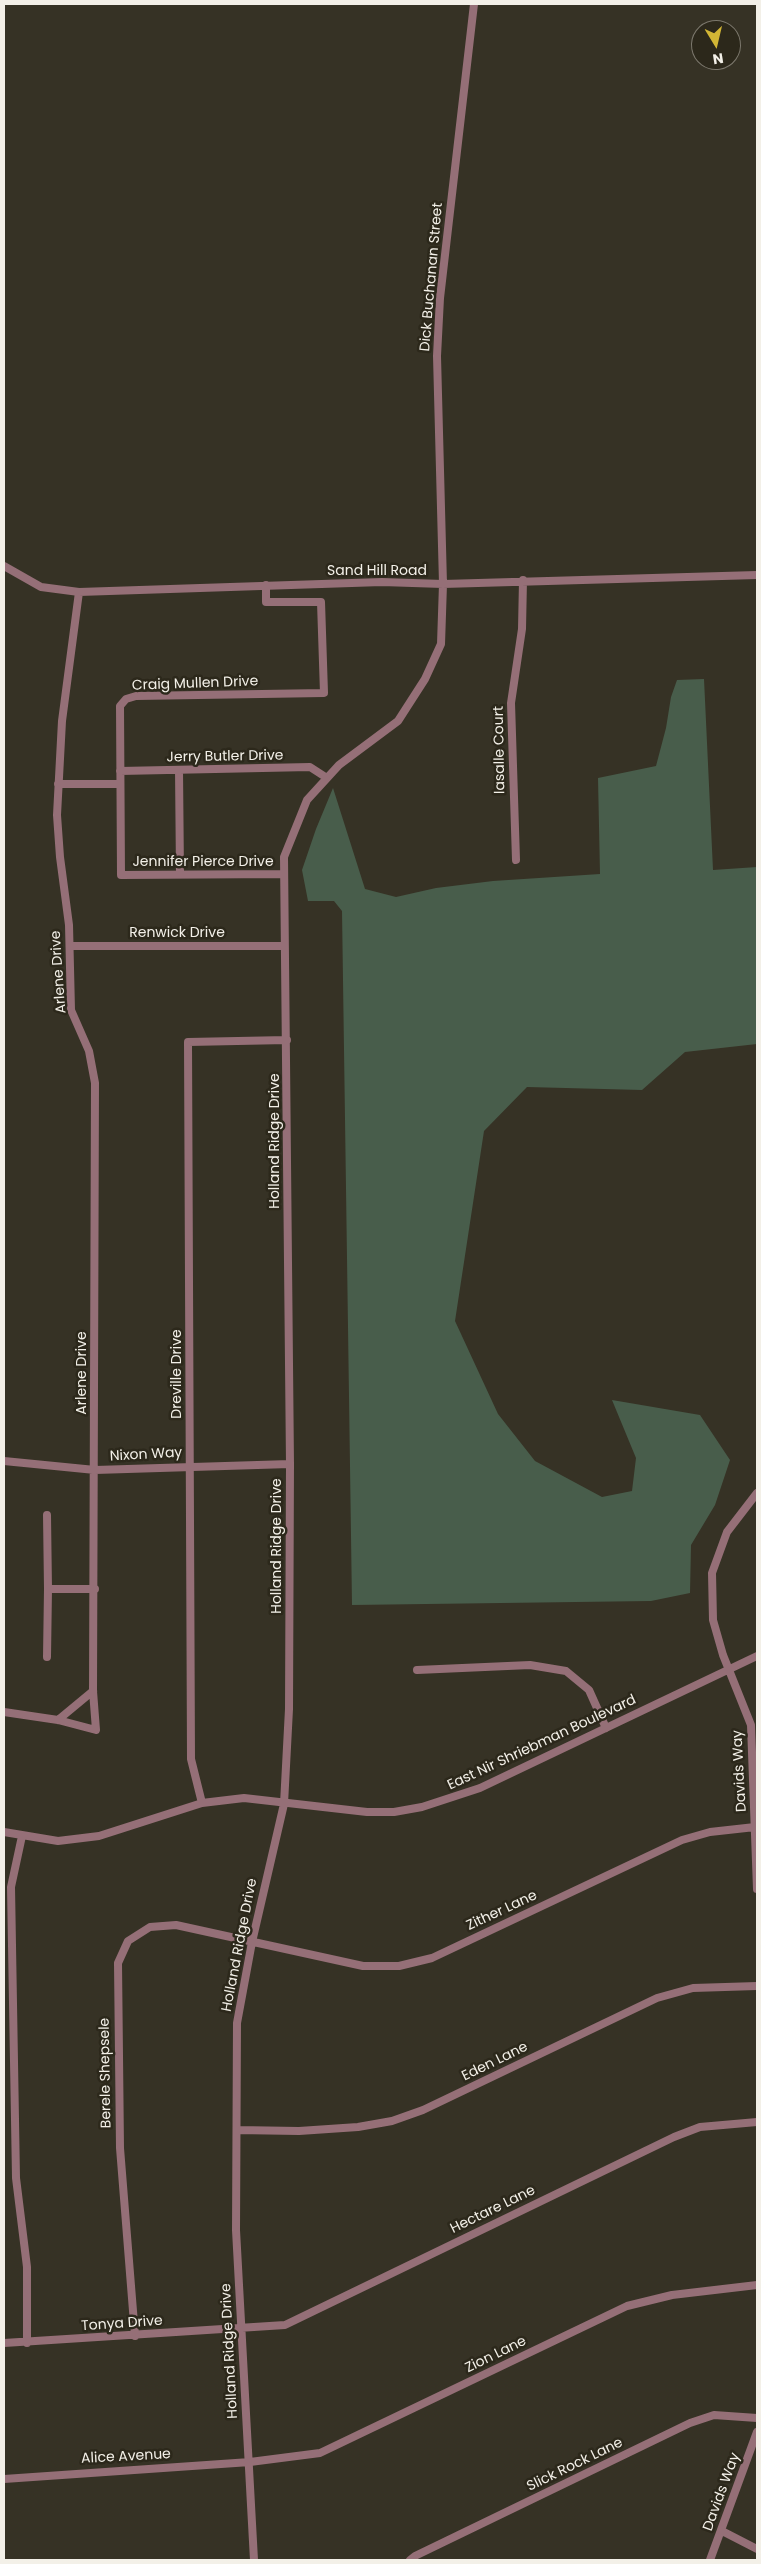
<!DOCTYPE html>
<style>
body{margin:0}
#map{position:relative;width:761px;height:2564px;overflow:hidden;background:#363225;font-family:Poppins,sans-serif}
canvas{display:block}
.frame{position:absolute;inset:0;border:5px solid #f3f0e8;pointer-events:none}
.north{position:absolute;left:691px;top:20px;width:50px;height:50px;box-sizing:border-box;background:#2c281b;border:1px solid #7c786d;border-radius:50%;rotate:171deg;font-size:14px;font-weight:700;line-height:20px;text-align:center;color:#f3f0e8}
.north::after{content:'';display:block;margin:auto;width:18px;height:22px;background:#d2b635;clip-path:polygon(50% 0,100% 100%,50% 72%,0 100%)}
</style>
<div id="map">
<canvas width="761" height="2564"></canvas>
<div class="frame"></div>
<div class="north">N</div>
</div>
<script>
const context = document.querySelector('canvas').getContext('2d');
context.lineJoin = 'round';
function fillPath(path, color) {
  context.fillStyle = color;
  context.fill(path, 'evenodd');
}
function poly(rows) {
  const path = new Path2D();
  for (const r of rows) {
    path.moveTo(r[0], r[1]);
    for (let i = 2; i < r.length; i += 2) path.lineTo(r[i], r[i + 1]);
  }
  return path;
}
function stroke(path, color, width, dash) {
  context.strokeStyle = color;
  context.lineWidth = width;
  context.lineCap = dash ? 'butt' : 'round';
  context.setLineDash(dash || []);
  context.stroke(path);
}
function label(font, color, halo, rows, align = 'center') {
  context.font = font + ' Poppins,sans-serif';
  context.lineWidth = 5;
  context.setLineDash([]);
  context.textBaseline = 'middle';
  context.strokeStyle = halo;
  context.fillStyle = color;
  for (const [text, x, y, turn = 0] of rows) {
    context.save();
    context.translate(x, y);
    context.rotate((+turn || 0) * Math.PI / 180);
    context.textAlign = isNaN(turn) ? turn : align;
    if (halo) context.strokeText(text, 0, 0);
    context.fillText(text, 0, 0);
    context.restore();
  }
}
fillPath(poly([
 [704,679,713,870,757,867,757,1044,685,1052,642,1090,527,1087,484,1131,455,1321,498,1414,535,1461,602,1497,632,1491,636,1458,612,1400,700,1415,730,1460,715,1505,691,1545,690,1593,651,1601,352,1605,342,911,334,901,308,901,302,870,316,829,333,788,365,889,396,897,436,888,493,881,600,874,598,778,656,766,666,728,671,697,677,680]
]), '#485d4b');
stroke(poly([
 [4,566,41,587,79,592,382,582,443,584,757,575],
 [266,585,266,602,321,602,324,693,136,696,126,699,120,706,121,875,284,874],
 [179,770,180,874],
 [120,771,310,767,327,778],
 [58,784,120,784],
 [516,860,511,703,522,629,523,580],
 [70,946,284,946],
 [4,1461,95,1470,290,1464],
 [757,1493,727,1532,712,1573,713,1620,723,1655,751,1725,757,1889],
 [47,1515,48,1589],
 [47,1657,48,1589,95,1589],
 [417,1670,530,1665,566,1671,589,1690,606,1728],
 [4,1712,58,1720,96,1730,93,1691,95,1083,89,1051,71,1010,69,925,60,857,57,815,62,721,79,592],
 [58,1720,93,1691],
 [202,1803,191,1759,188,1042,287,1040],
 [4,1832,58,1841,99,1836,202,1803,244,1798,367,1812,394,1812,422,1807,480,1788,757,1656],
 [22,1836,11,1887,16,2178,27,2267,27,2343],
 [237,2130,299,2131,358,2127,392,2121,423,2110,657,1998,693,1988,757,1986],
 [135,2336,120,2148,118,1963,128,1941,150,1927,176,1925,363,1966,399,1966,432,1958,682,1840,710,1832,755,1827],
 [4,2343,285,2325,674,2137,700,2127,757,2122],
 [4,2479,250,2462,320,2453,627,2306,672,2295,757,2285],
 [722,2531,757,2549],
 [254,2560,236,2230,237,2023,252,1942,284,1804,289,1709,290,1464,284,857,307,800,339,765,398,721,425,679,441,644,443,584,437,356,440,298,474,4],
 [410,2560,415,2556,690,2423,714,2415,757,2418],
 [710,2560,757,2432]
]), '#956f77', 8);
label('14px', '#f3f0e8', '#2c281b', [
 ["Dick Buchanan Street",432,277,-85],
 ["Sand Hill Road",377,571],
 ["Craig Mullen Drive",195,684,-2],
 ["lasalle Court",500,750,-91],
 ["Jerry Butler Drive",225,757,-1],
 ["Jennifer Pierce Drive",203,862],
 ["Renwick Drive",177,933],
 ["Arlene Drive",59,972,-94],
 ["Holland Ridge Drive",275,1141,-90],
 ["Arlene Drive",82,1373,-90],
 ["Dreville Drive",177,1374,-90],
 ["Nixon Way",146,1455,-3],
 ["Holland Ridge Drive",277,1546,-90],
 ["East Nir Shriebman Boulevard",542,1743,-25],
 ["Davids Way",740,1771,-93],
 ["Zither Lane",502,1911,-25],
 ["Holland Ridge Drive",240,1945,-79],
 ["Eden Lane",495,2062,-26],
 ["Berele Shepsele",106,2073,-91],
 ["Hectare Lane",493,2210,-26],
 ["Tonya Drive",122,2324,-4],
 ["Holland Ridge Drive",230,2351,-93],
 ["Zion Lane",496,2355,-26],
 ["Alice Avenue",126,2457,-3],
 ["Slick Rock Lane",575,2465,-26],
 ["Davids Way",722,2492,-70]
]);
</script>
